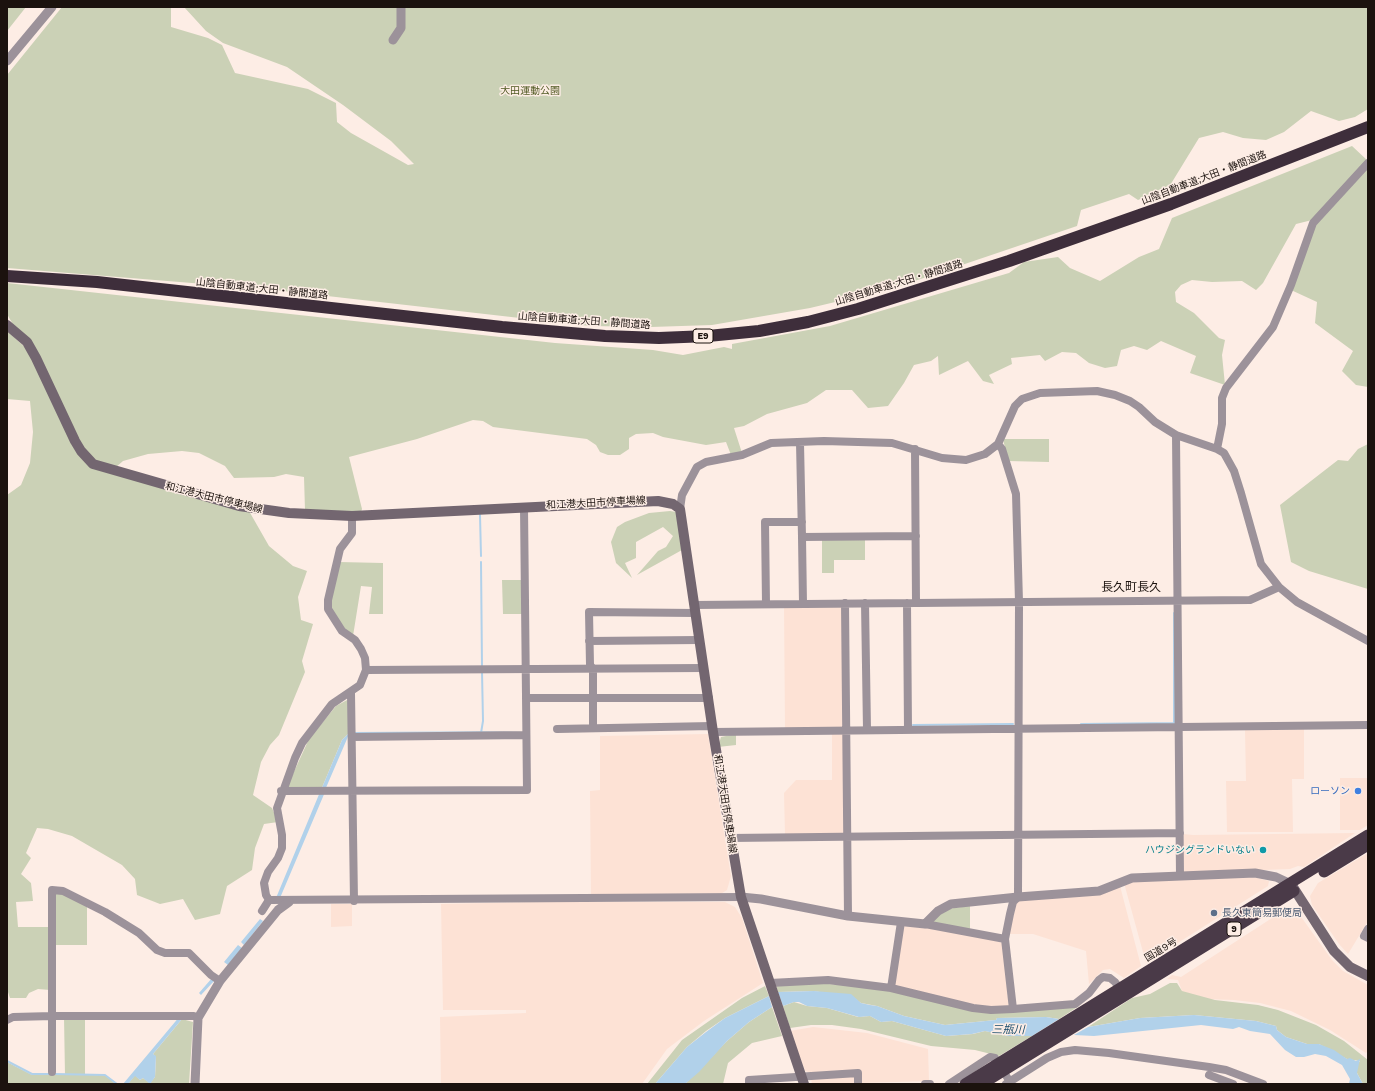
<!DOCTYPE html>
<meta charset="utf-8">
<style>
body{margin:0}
#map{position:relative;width:1375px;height:1091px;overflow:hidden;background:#fdede5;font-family:"Work Sans",sans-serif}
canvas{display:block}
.frame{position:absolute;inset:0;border:8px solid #1b120e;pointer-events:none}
</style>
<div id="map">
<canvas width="1375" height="1091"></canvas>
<div class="frame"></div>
</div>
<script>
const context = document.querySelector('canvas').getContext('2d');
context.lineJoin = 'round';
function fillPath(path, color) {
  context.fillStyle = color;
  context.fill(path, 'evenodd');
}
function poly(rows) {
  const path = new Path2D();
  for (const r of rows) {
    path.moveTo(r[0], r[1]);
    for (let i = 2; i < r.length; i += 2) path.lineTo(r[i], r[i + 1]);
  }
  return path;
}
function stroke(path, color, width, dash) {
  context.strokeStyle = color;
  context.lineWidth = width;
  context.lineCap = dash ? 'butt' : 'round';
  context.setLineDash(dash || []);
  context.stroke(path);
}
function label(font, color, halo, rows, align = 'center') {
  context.font = font + ' "Work Sans","Noto Sans JP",sans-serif';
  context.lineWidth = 3;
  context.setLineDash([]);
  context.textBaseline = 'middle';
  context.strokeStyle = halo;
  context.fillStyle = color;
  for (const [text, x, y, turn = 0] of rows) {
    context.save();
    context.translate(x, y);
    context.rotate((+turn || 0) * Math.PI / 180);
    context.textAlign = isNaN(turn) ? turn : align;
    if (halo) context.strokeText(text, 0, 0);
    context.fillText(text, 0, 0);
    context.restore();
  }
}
fillPath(poly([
 [784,605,843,605,844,728,785,728],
 [1304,729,1304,779,1292,779,1293,832,1227,832,1226,781,1246,781,1245,730],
 [832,733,845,733,845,833,785,835,784,793,796,780,832,780],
 [708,734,731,876,727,890,719,895,591,895,590,791,600,790,600,736],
 [1340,778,1368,778,1368,825,1360,830,1340,830],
 [1355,833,1304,867,1298,866,1290,869,1181,873,1183,834,1193,835],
 [1368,853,1368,921,1348,954,1339,944,1312,905,1310,896,1318,883],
 [1249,876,1269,881,1268,886,1146,963,1124,883,1135,881],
 [1120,886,1141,966,1124,978,1110,969,1103,970,1089,984,1086,951,1033,934,1008,934,1016,903,1019,899],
 [531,902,725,902,735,907,742,918,763,983,704,1021,667,1049,642,1084,441,1084,440,1017,526,1013,526,1010,443,1010,441,904],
 [331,904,352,904,352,926,331,927],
 [1289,907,1294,907,1332,960,1343,971,1368,985,1368,1050,1366,1053,1330,1030,1291,1011,1260,1003,1234,1000,1174,998,1182,991,1178,980,1167,979,1172,975,1181,977],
 [905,926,961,931,1003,943,1009,1009,994,1009,901,989,893,984,903,927],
 [813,1027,867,1033,928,1049,929,1081,861,1083,860,1072,814,1074,805,1071,790,1031],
 [855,1076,855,1084,812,1084,811,1079]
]), '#fde2d5');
fillPath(poly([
 [7,7,26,7,7,31],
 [62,7,171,7,171,27,208,38,222,45,235,73,308,89,336,103,337,122,351,133,408,165,414,164,391,141,343,105,287,67,223,43,206,31,184,7,1368,7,1368,109,1355,117,1339,121,1311,111,1284,132,1266,140,1243,138,1223,132,1199,138,1169,187,1138,200,1129,194,1081,210,1077,226,894,288,810,308,712,325,651,327,590,326,266,289,7,268,7,75],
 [1352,146,1367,160,1316,219,1296,224,1263,283,1256,290,1242,281,1212,282,1192,280,1181,285,1175,292,1176,302,1194,313,1219,338,1225,340,1222,355,1225,385,1190,373,1196,356,1161,341,1147,350,1134,346,1121,350,1117,366,1105,368,1089,363,1076,353,1062,352,1045,361,1040,355,1011,358,1012,364,989,375,994,384,983,381,968,361,939,375,938,356,931,361,914,365,904,383,888,406,868,408,852,390,826,390,807,403,767,414,744,426,734,428,742,453,731,455,726,442,706,445,663,437,653,433,636,434,629,438,629,449,620,455,608,455,600,452,596,445,587,439,493,427,483,421,473,420,417,439,349,457,362,509,361,512,305,510,304,477,286,474,274,477,234,478,225,466,199,453,182,451,148,454,123,461,115,468,97,461,88,455,7,314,7,283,555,343,653,350,683,355,724,347,732,349,732,344,830,326,1009,273,1024,262,1058,257,1070,268,1100,281,1139,257,1159,249,1172,218],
 [1368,168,1368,387,1356,385,1342,371,1353,351,1315,323,1317,302,1291,290,1315,225],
 [7,331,27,349,80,456,249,511,269,546,293,566,307,571,298,597,301,620,313,624,302,661,305,672,279,735,270,745,261,762,253,795,272,808,278,822,264,824,255,848,252,870,227,886,220,914,195,920,183,899,160,904,137,895,135,879,122,865,72,836,48,829,37,828,26,853,31,858,21,874,31,883,33,901,16,902,18,927,51,927,50,990,38,989,29,993,26,998,10,998,7,989,7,495,21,485,30,463,33,432,30,401,7,399],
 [1003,439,1049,439,1049,462,1008,461],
 [1368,444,1368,589,1309,571,1291,562,1280,505,1338,460,1348,461,1358,449],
 [670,511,676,512,682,550,637,575,658,551,666,547,673,536,663,527,636,542,636,558,625,563,632,578,616,563,611,542,617,527,625,522,649,513],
 [822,539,865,539,865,560,834,560,834,573,822,573],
 [339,562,383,563,383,614,369,614,372,587,361,586,353,636,342,626,333,613,330,597],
 [502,580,522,580,523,614,503,614],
 [349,699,350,732,342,740,321,790,286,789,309,739,336,706],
 [736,734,736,745,718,747,721,737],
 [55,891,87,904,87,945,54,945],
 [970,906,970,929,931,922,946,909],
 [804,982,878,988,970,1008,1046,1009,1079,1006,1059,1019,1046,1017,997,1018,996,1020,945,1025,904,1016,877,1006,861,1003,854,998,814,991,778,992,776,985],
 [1170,983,1177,983,1182,991,1215,1000,1258,1005,1278,1010,1316,1025,1344,1041,1368,1060,1368,1084,1363,1084,1357,1073,1357,1064,1360,1061,1347,1059,1319,1044,1307,1044,1286,1037,1277,1030,1276,1026,1256,1021,1194,1015,1140,1018,1088,1027,1132,998,1150,994],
 [765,986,769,996,725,1018,706,1031,687,1047,655,1084,647,1084,682,1040,742,998],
 [794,1002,807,1006,827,1008,858,1017,870,1016,881,1022,892,1021,946,1036,973,1034,985,1031,1008,1036,1032,1036,999,1056,975,1050,931,1046,861,1029,832,1025,811,1025,790,1028,783,1006],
 [772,1007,782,1036,752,1043,728,1063,723,1084,685,1084,727,1041,749,1022],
 [64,1017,85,1017,85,1075,105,1075,116,1084,7,1084,7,1062,32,1075,65,1075],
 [182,1019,193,1022,189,1084,128,1084,135,1075,140,1080,143,1078,150,1083,155,1077,156,1057,153,1054]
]), '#cbd1b6');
fillPath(poly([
 [524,731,353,735,353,732],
 [350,732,325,790,321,790,342,740],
 [320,792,325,792,280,898,276,898],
 [260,919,263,921,244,945,241,942],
 [238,945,242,948,228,965,224,962],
 [212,978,215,980,201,995,199,993],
 [814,991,851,994,861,1003,870,1005,877,1006,904,1016,945,1025,996,1020,997,1018,1046,1017,1059,1019,1032,1036,1008,1036,985,1031,972,1034,946,1036,892,1021,881,1022,870,1016,859,1017,827,1008,807,1006,799,1002,794,1002,783,1006,778,992],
 [769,996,772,1007,749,1022,727,1041,699,1072,685,1084,655,1084,687,1047,706,1032,725,1018],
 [1194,1015,1256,1021,1276,1026,1277,1030,1286,1037,1307,1044,1319,1044,1334,1050,1347,1059,1350,1058,1356,1061,1360,1059,1357,1073,1363,1084,1349,1084,1350,1079,1342,1065,1326,1056,1315,1054,1304,1057,1296,1057,1285,1050,1270,1034,1250,1031,1239,1027,1233,1029,1201,1025,1094,1036,1074,1035,1088,1027,1140,1018],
 [180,1016,182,1019,153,1054,156,1056,155,1077,150,1084,143,1078,140,1080,135,1076,128,1084,123,1084]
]), '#b1d1ea');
stroke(poly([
 [480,515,481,556],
 [481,562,482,667],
 [1081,724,1174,723,1174,613],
 [913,725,1013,724],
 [481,733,483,721,482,672],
 [7,1061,32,1074,49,1074],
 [55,1074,105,1075,117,1084]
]), '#b1d1ea', 2);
stroke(poly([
 [1176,435,1180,875],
 [800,443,802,537],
 [998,444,1002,449,1016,494,1019,602,1018,897,1013,902,1010,914,1005,939,1013,1009,1075,1004,1089,993,1099,980,1103,977,1110,978,1115,982,1120,989],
 [915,449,916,603],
 [1217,449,1222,424,1222,398,1226,388,1273,327,1291,285,1313,223,1368,163],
 [680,509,682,495,697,467,706,462,742,455,771,443,824,441,892,443,942,458,966,460,985,454,998,444,1015,406,1022,399,1040,393,1097,391,1115,395,1130,401,1139,407,1155,422,1176,435,1217,449,1224,453,1234,471,1241,493,1261,564,1279,587,1297,602,1368,641],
 [845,603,848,916],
 [865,603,867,730],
 [907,603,908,730],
 [766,604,765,522,802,522],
 [803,604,802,537,916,536],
 [694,605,1250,600,1279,587],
 [589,641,699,640],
 [366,670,703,668],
 [351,693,354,901],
 [528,698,709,698],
 [593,728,593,669,590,665,589,612,695,613],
 [557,729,712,726],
 [713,732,1368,725],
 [352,737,526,735],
 [281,791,527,790,524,507],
 [730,838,1180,833],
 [269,900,741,897],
 [269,900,266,895,264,883,268,872,278,858,282,848,282,835,277,808,295,758,302,743,332,704,360,685,366,670,365,658,361,649,355,640,342,631,328,609,328,600,340,549,352,533,352,516],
 [262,911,269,900],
 [925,924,1005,939],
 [1368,929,1364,936,1368,938],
 [770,983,828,980,891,988,973,1008,991,1010,1013,1009],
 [891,988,901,922],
 [7,1020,13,1017,53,1016,194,1016,198,1018],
 [52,1072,52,890,63,891,105,912,139,933,157,950,165,953,189,953,211,975,220,981],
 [1209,1075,1233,1084],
 [749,1084,749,1080,858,1073,858,1084],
 [925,1084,930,1084],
 [949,1084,990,1057,995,1058,1010,1082],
 [1006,1084,1047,1058,1061,1052,1075,1050,1109,1053,1209,1067,1226,1070,1263,1084]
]), '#9c929a', 8);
stroke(poly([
 [393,40,401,28,401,7],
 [7,61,52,7],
 [741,897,761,899,848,916,925,924,938,911,951,904,1018,897,1099,891,1132,878,1255,873,1276,877,1291,884],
 [195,1084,198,1018,220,981,278,910,289,902]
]), '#9c929a', 9);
stroke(poly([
 [7,325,27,342,36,358,75,441,81,451,93,464,239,506,289,513,352,516,658,501,673,504,680,509,713,732,741,897,804,1084],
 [1291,884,1334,951,1350,967,1368,976]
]), '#736670', 10);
stroke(poly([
 [1324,872,1368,845],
 [965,1084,1368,835],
 [982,1084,1294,891]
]), '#4a3a48', 11);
stroke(poly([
 [7,276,97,282,502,327,605,336,659,338,708,336,759,331,808,322,858,309,1009,261,1171,204,1368,127]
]), '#3e2e3b', 12);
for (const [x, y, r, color] of [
 [1358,791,4,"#3f7fe0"],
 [1263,850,4,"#0f9aa8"],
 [1214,913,4,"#5c6f8a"]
]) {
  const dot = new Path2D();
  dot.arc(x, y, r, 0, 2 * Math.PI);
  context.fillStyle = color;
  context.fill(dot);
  stroke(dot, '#fdede5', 1.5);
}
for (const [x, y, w] of [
 [703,336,20],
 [1234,929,14]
]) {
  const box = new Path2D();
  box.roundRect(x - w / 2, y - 7, w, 14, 3);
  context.fillStyle = '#fdede5';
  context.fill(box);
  stroke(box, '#1b120e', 1);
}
label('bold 9px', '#1b120e', null, [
 ["E9",703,336],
 ["9",1234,929]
]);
label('10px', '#515a23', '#fdede5', [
 ["大田運動公園",530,91]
]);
label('10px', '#1b120e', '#fdede5', [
 ["山陰自動車道;大田・静間道路",1204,178,-21],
 ["山陰自動車道;大田・静間道路",899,283,-17],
 ["山陰自動車道;大田・静間道路",262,289,6],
 ["山陰自動車道;大田・静間道路",584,321,4],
 ["和江港大田市停車場線",214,498,14],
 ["和江港大田市停車場線",596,503,-3],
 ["和江港大田市停車場線",725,804,81],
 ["国道9号",1161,950,-31]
]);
label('10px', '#366cbe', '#fdede5', [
 ["ローソン",1350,791]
], 'right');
label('10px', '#0d838f', '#fdede5', [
 ["ハウジングランドいない",1255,850]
], 'right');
label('10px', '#4e5e75', '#fdede5', [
 ["長久東簡易郵便局",1222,913]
], 'left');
label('italic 11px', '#174b6c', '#fdede5', [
 ["三瓶川",1008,1030,1]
]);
label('12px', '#1b120e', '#fdede5', [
 ["長久町長久",1131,587]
]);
</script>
